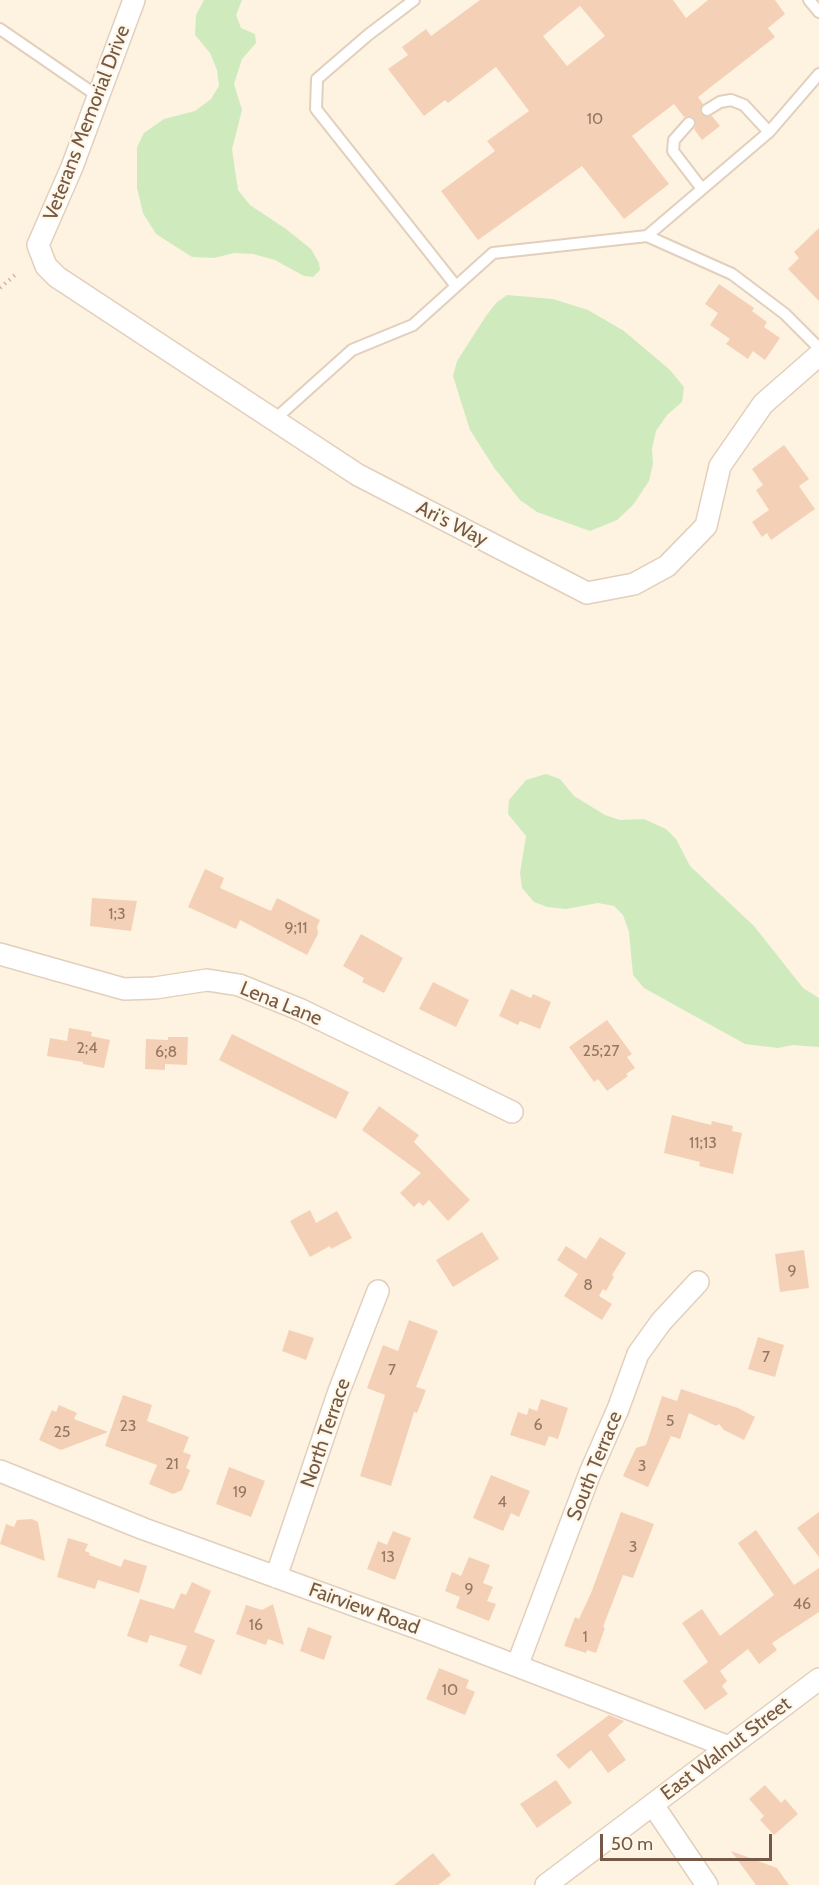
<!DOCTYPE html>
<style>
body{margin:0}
#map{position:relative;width:819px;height:1885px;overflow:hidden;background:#fdf3e0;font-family:Cabin,sans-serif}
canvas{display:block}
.scale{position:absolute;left:600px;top:1834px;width:172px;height:27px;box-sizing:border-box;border:3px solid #755946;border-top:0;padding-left:8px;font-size:18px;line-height:21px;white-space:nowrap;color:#755946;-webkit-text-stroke:4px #fff7e7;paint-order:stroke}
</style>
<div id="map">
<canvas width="819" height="1885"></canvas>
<div class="scale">50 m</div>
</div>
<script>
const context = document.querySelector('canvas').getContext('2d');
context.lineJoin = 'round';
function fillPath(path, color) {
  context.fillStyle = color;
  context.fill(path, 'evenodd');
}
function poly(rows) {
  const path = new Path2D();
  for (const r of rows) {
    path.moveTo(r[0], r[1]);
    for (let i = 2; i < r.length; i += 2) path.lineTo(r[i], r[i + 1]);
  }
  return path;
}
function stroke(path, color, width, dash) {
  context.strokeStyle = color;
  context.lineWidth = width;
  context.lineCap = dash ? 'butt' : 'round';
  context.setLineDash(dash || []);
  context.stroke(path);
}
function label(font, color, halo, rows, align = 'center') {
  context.font = font + ' Cabin,sans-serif';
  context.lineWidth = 4.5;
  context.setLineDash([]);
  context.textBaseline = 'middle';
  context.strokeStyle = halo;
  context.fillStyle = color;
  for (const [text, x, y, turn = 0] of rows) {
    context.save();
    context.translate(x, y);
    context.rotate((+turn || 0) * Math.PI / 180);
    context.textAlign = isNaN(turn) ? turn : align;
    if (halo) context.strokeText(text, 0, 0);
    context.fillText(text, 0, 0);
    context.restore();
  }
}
fillPath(poly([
 [204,0,242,0,236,15,241,28,255,34,256,43,242,59,234,84,242,110,232,149,238,190,250,205,286,229,311,249,319,263,320,270,313,277,304,276,275,260,253,254,234,253,214,258,192,257,156,234,143,213,137,188,137,147,144,133,164,119,195,111,211,99,219,86,217,70,210,53,195,35,196,15],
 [507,295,553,299,588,310,624,331,670,370,684,387,682,402,667,415,656,431,652,449,653,464,649,481,633,505,617,520,590,531,537,512,520,500,495,469,470,430,453,376,457,361,486,316,496,303],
 [546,774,560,779,574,796,605,815,620,820,644,819,666,829,676,839,690,866,754,926,803,988,819,998,819,1047,793,1045,778,1048,745,1044,644,988,633,975,629,932,623,915,614,906,598,903,566,909,547,907,534,902,522,888,520,873,526,836,508,814,509,800,526,780]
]), '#cfebbe');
fillPath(poly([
 [480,0,673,0,686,18,708,0,775,0,785,14,768,28,775,37,698,97,703,104,700,110,701,114,707,117,712,116,720,126,702,140,694,129,696,124,694,118,690,116,684,117,674,104,632,136,669,184,624,219,582,166,478,240,441,191,495,151,487,141,529,111,496,67,448,103,445,100,424,116,388,69,408,55,402,47,426,29,431,36],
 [580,6,605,36,567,66,543,36],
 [819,228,819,301,788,269,799,258,794,252],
 [719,284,754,308,752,311,767,322,764,327,780,338,765,360,753,351,748,359,726,344,730,339,710,325,718,313,705,304],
 [784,445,809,479,799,486,815,509,771,540,767,533,762,537,752,522,769,510,756,490,763,485,752,469],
 [205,869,224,878,220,888,271,911,277,898,320,920,317,927,318,934,307,955,240,920,236,929,188,907],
 [92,898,137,901,131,931,90,926],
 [361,934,403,958,384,993,362,982,364,978,343,966],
 [433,982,469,1000,456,1027,419,1009],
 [511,989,531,998,533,994,551,1002,540,1029,520,1021,518,1025,499,1016],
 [607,1020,632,1054,627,1057,635,1068,626,1074,628,1076,607,1091,598,1079,594,1082,569,1047],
 [69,1028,92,1032,91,1036,110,1040,104,1068,83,1064,83,1062,47,1056,50,1038,67,1041],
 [232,1034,349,1092,336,1119,219,1060],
 [168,1037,188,1037,187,1065,165,1064,165,1070,145,1069,146,1039,168,1040],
 [379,1106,419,1135,414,1142,470,1200,448,1221,429,1200,423,1206,419,1202,414,1207,400,1193,421,1173,362,1130],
 [672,1115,711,1125,712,1121,733,1126,732,1131,742,1133,733,1174,699,1166,700,1162,664,1153],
 [310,1210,316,1223,337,1211,352,1238,331,1249,330,1246,310,1257,290,1221],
 [482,1232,499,1259,453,1287,436,1260],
 [600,1237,626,1253,612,1275,614,1277,606,1291,603,1289,599,1296,612,1304,602,1320,564,1296,578,1274,557,1260,566,1246,586,1259],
 [804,1250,809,1288,780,1292,775,1254],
 [409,1320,438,1331,416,1387,426,1390,417,1413,414,1412,391,1486,360,1476,385,1395,367,1388,383,1345,398,1351],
 [289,1330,314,1338,306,1360,282,1351],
 [758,1337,784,1345,775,1377,748,1369],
 [681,1389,738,1408,755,1417,744,1440,724,1430,719,1424,716,1426,689,1413,680,1439,671,1436,648,1487,623,1476,636,1448,646,1445,662,1396,677,1401],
 [123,1395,152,1405,147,1421,189,1437,183,1452,191,1455,186,1468,190,1470,182,1490,173,1494,149,1484,157,1465,105,1446],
 [541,1399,568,1408,558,1439,549,1436,545,1446,510,1435,518,1412,527,1415,529,1408,537,1411],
 [59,1405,77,1413,74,1419,108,1432,61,1450,39,1440,52,1410,56,1412],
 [229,1467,265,1481,251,1517,216,1504],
 [491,1475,530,1491,519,1517,511,1513,503,1531,473,1518],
 [621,1512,654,1524,633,1578,623,1575,603,1627,605,1628,596,1653,587,1650,586,1653,564,1646,575,1617,579,1619,591,1593],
 [819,1512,819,1557,797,1528],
 [32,1519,38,1522,45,1561,0,1544,6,1524,14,1527,17,1520],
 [756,1530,794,1585,819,1568,819,1612,772,1643,777,1650,759,1664,748,1649,720,1671,727,1681,722,1686,728,1694,705,1710,683,1681,708,1662,682,1623,702,1609,720,1636,774,1595,738,1543],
 [393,1531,411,1538,395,1580,367,1569,378,1541,387,1545],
 [68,1538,88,1544,85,1551,90,1553,89,1555,121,1567,124,1559,147,1566,139,1593,98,1580,95,1589,57,1577],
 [469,1557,490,1565,483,1583,493,1587,487,1601,496,1604,489,1621,456,1608,460,1597,445,1591,452,1572,461,1576],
 [192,1582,211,1591,194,1632,215,1640,201,1675,179,1666,187,1646,150,1635,147,1643,127,1636,140,1599,174,1609,181,1593,186,1595],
 [273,1604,284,1645,268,1639,266,1645,236,1634,246,1605,262,1610],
 [308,1627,332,1636,324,1660,300,1651],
 [439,1668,469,1680,466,1688,475,1692,465,1715,426,1699],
 [609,1715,624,1721,608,1735,626,1760,608,1773,591,1750,569,1769,556,1755],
 [556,1780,572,1803,537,1828,520,1804],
 [765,1785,781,1803,785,1799,798,1814,774,1835,760,1820,764,1816,749,1799],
 [731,1851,777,1868,789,1885,756,1885],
 [433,1853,451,1875,438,1885,394,1885]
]), '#f4d1b6');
const lane = poly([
 [414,0,368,35,317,79,316,109,456,286],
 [809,0,819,12],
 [0,29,99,97],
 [707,110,720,102,731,100,744,105,769,132],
 [689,123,674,140,673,151,702,189],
 [647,236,732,274,785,314,819,348],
 [274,420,352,350,413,325,493,253,647,236,769,132,819,74]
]);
const street = poly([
 [134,0,72,167,38,245,46,266,57,277,358,475,587,593,634,584,667,566,706,526,720,466,763,404,819,355],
 [0,954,124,989,155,988,207,980,239,985,301,1010,512,1112],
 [0,1471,144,1529,428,1632,729,1747],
 [276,1577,339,1391,378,1291],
 [517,1666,590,1473,618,1409,638,1354,661,1322,698,1282],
 [653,1805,707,1885],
 [546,1885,819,1679]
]);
stroke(lane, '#e2cfbc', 14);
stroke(street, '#e2cfbc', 24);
stroke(poly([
 [0,288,15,275]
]), '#d8b49a', 4, [1.5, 4.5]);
stroke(lane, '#fff', 10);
stroke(street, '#fff', 21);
label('16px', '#957762', null, [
 ["10",595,119],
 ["1;3",117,914],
 ["9;11",296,928],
 ["2;4",87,1048],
 ["25;27",601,1051],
 ["6;8",166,1052],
 ["11;13",703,1143],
 ["9",792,1271],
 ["8",588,1285],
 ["7",766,1357],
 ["7",392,1370],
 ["5",670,1421],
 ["6",538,1425],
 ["23",128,1426],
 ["25",62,1432],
 ["21",172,1464],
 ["3",642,1466],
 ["19",240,1492],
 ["4",502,1502],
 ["3",633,1547],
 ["13",388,1557],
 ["9",469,1589],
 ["46",802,1604],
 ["16",256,1625],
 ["1",585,1637],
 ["10",450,1690]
]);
label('20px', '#755946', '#fff7e7', [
 ["Veterans Memorial Drive",87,123,-69],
 ["Ari's Way",452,524,27],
 ["Lena Lane",281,1004,22],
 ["North Terrace",326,1433,-71],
 ["South Terrace",595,1466,-68],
 ["Fairview Road",364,1609,20],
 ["East Walnut Street",726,1749,-37]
]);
</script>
